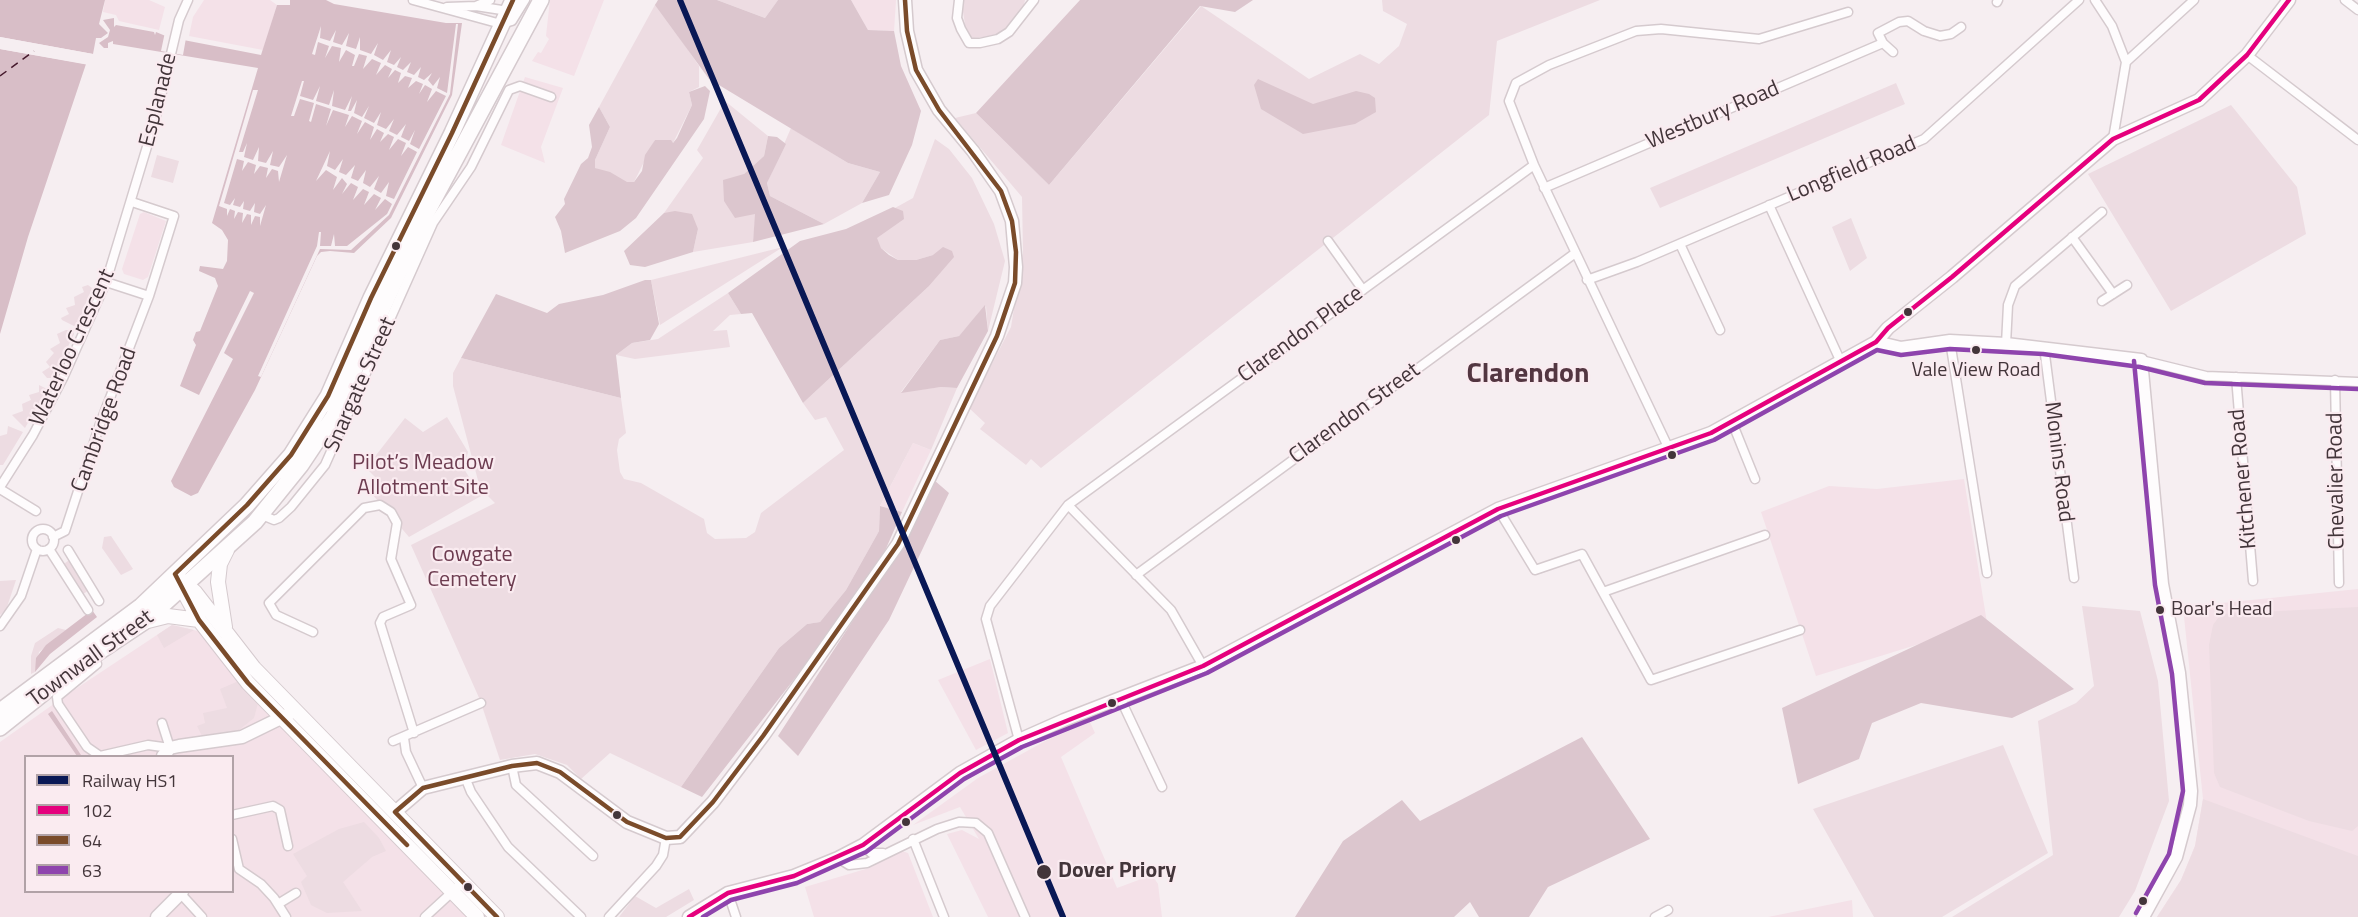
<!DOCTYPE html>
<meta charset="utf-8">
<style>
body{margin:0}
#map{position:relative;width:2358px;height:917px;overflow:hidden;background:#f6eef1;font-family:"Titillium Web",sans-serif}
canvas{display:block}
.legend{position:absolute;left:24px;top:755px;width:210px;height:138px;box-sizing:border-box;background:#faebf0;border:2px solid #b1a2a7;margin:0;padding:8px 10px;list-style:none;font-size:18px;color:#43353a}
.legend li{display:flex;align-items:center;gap:12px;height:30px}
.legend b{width:30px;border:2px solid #b1a2a7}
</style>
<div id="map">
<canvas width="2358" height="917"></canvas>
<ul class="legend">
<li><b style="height:8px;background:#091855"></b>Railway HS1</li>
<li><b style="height:8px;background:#e5007d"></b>102</li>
<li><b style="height:8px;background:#7a4b2a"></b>64</li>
<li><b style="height:8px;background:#8e44ad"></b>63</li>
</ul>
</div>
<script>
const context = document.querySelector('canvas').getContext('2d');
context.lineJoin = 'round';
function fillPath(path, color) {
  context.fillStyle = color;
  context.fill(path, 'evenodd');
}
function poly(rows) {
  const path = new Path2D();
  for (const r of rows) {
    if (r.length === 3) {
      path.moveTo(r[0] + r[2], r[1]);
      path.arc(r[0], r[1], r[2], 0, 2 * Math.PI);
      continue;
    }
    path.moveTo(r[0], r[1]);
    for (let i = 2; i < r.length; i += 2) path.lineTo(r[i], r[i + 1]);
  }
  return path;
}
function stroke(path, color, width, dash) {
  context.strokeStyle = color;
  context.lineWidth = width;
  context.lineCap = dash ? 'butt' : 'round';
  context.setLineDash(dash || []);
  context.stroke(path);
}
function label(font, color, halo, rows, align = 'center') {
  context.font = font + ' "Titillium Web",sans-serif';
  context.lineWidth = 4.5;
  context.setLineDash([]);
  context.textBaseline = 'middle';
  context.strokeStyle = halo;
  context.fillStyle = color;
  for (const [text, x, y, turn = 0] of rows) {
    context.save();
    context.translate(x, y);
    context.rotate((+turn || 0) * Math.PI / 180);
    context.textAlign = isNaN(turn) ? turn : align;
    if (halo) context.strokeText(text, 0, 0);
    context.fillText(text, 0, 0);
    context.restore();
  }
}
fillPath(poly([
 [105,0,149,0,165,7,159,30,119,21,116,15,103,12],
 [204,0,270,0,277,5,263,50,189,36,193,17],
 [550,0,604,0,574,76,532,61,538,52,541,53,549,39,546,36],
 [851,0,896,0,894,31,868,30],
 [525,77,563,88,541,147,545,163,501,145],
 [144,212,166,221,148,277,143,280,124,274,122,269,140,214],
 [913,443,931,450,902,512,880,506],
 [1964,479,1987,623,1816,676,1761,512,1829,486,1877,489],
 [2358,589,2358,917,2157,917,2181,880,2195,846,2203,799,2183,607],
 [172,625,198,631,213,645,260,705,326,767,474,917,0,917,0,742,65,696],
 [26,756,232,756,232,892,26,892],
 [990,659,1008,733,976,750,938,680],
 [1090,722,1095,733,1061,757,1117,888,1152,875,1158,884,1162,917,988,917,947,834,962,830,979,839,960,807,913,825,978,778,1049,739],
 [902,851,908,853,933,917,814,917,805,887,869,868],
 [1852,900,1853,917,1768,917]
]), '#f4e1e8');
fillPath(poly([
 [717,0,778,0,765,18],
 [1025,0,1023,9,1006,30,997,36,971,38,966,30,961,0],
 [1382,0,1600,0,1497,41,1489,115,1041,468,1031,459,1026,465,980,429,985,423,969,408,1011,327,1023,253,1022,197,955,118,976,113,1049,185,1201,6,1309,79,1360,54,1379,64,1399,46,1407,24,1383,11],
 [656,3,699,66,699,87,689,92,692,105,673,143,655,140,634,182,627,183,595,168,595,160,610,127,599,107],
 [1896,83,1905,104,1660,208,1650,188],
 [725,101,768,136,764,156,744,174,756,212,753,242,693,252,698,229,664,213,703,158,697,150],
 [2231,105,2297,187,2306,234,2171,311,2088,174],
 [791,128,848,163,880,172,862,203,824,224,770,196,767,183],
 [935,139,949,149,972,178,994,224,1005,261,988,331,986,306,959,336,940,340,901,392,941,387,957,388,931,450,913,443,880,506,879,531,846,590,820,622,807,624,779,648,681,787,610,753,581,779,567,765,535,754,500,760,480,700,411,545,495,503,480,488,453,386,453,373,461,358,621,398,626,433,619,439,617,450,620,472,624,479,641,483,704,519,707,533,715,539,746,538,755,532,761,513,844,450,826,417,815,420,803,403,928,287,933,255,916,260,898,260,881,248,868,223,913,198],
 [157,155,179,161,173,183,151,177],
 [1851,218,1867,258,1850,271,1832,227],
 [783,247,660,325,651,280],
 [88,285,92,288,78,324,74,326,62,320,61,318,69,314,66,308,75,305,74,297,84,292,82,287],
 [728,293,741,314,730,315,713,331,727,330,730,347,635,359,616,355,632,343,658,339],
 [66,330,73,330,74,334,53,378,47,378,42,372,50,367,46,362,54,353,50,349,60,343,57,334],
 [39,385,47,389,25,428,12,415,23,411,22,404,31,400,29,395,39,392],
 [447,417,468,452,464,469,481,496,409,537,372,494,382,484,366,468,405,418,423,432],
 [8,426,23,432,3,465,0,465,0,436,7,434],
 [111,536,133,569,121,575,102,548,104,537],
 [72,558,91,589,80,596,61,566],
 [16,580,6,610,0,615,0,581],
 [2082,606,2140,611,2158,681,2169,801,2135,891,2119,917,1952,917,2053,855,2038,721,2076,703,2094,686],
 [2358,607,2358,826,2352,831,2309,821,2220,787,2214,773,2209,645,2213,625,2221,614],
 [172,625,194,630,164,648,157,635],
 [58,628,66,630,39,652,35,672,31,674,31,656,35,643],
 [241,680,258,703,254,718,235,733,202,736,197,726,205,723,203,713,227,708,220,689],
 [2003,745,2048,853,1942,917,1874,917,1813,809],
 [2203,799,2358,856,2358,917,2157,917,2181,880,2195,846],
 [364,822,379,838,386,851,372,857,343,882,362,911,327,913,311,905,301,882,307,876,293,854,339,829],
 [689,889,694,900,666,917,619,917,635,896,656,908]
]), '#eddce2');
fillPath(poly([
 [658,0,717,0,765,18,778,0,851,0,868,30,894,31,901,66,921,111,912,145,889,195,862,203,880,172,848,163,709,79,655,5],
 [1080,0,1253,0,1235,12,1200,6,1049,185,976,113],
 [1258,79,1313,104,1356,91,1369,94,1375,98,1376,112,1355,124,1303,134,1261,109,1254,85],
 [705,86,710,91,704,119,636,218,620,231,565,253,561,231,555,217,565,204,564,199,581,164,588,158,592,147,589,125,599,107,610,127,595,160,595,168,610,172,627,182,634,182,642,171,645,155,655,140,671,140,673,143,677,138,692,105,689,92],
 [768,136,777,137,786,144,767,183,770,196,824,224,753,242,755,214,735,218,724,201,723,180,744,174,764,156],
 [893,207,903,211,904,219,877,238,881,248,889,255,898,260,916,260,933,255,943,247,952,251,954,257,928,287,803,403,752,313,741,314,728,293,800,241,846,229],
 [675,211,692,214,698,229,693,252,645,267,630,265,624,251,664,213],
 [645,280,651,280,659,324,650,340,632,343,616,355,621,398,461,358,496,294,547,313,559,304,603,295],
 [985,305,988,331,957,388,941,387,901,393,940,340,959,336],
 [934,480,949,493,889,620,798,756,778,736,896,554],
 [880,506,902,512,881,560,813,655,702,797,681,787,779,648,807,624,820,622,846,590,879,531],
 [1981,615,2074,689,2012,718,1921,703,1872,723,1859,759,1798,784,1782,708],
 [1582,737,1650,839,1548,887,1529,917,1479,917,1470,902,1454,917,1295,917,1343,841,1402,800,1420,821]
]), '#dcc6ce');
fillPath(poly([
 [0,0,105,0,99,24,108,33,101,38,96,38,93,54,0,37],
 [290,0,326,0,334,4,446,23,462,23,452,95,391,218,354,253,330,251,321,252,317,256,255,390,198,493,191,496,174,487,171,481,233,359,224,353,254,293,250,291,199,395,180,386,196,345,193,340,196,332,200,331,218,286,215,278,199,271,200,266,223,269,227,261,228,240,222,230,212,223,258,68,113,44,113,41,108,43,108,48,104,48,99,43,108,37,110,30,103,20,114,18,114,27,116,25,154,32,155,35,156,32,168,37,261,55,277,5,290,5],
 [0,49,86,64,28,237,0,334],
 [92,610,97,617,50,654,35,672,36,658,46,645],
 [52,711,81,755,83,756,77,756,48,714]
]), '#d8bec7');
fillPath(poly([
 [456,24,458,24,450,94,389,215,351,250,320,249,261,377,258,376,317,246,319,232,321,232,320,246,331,246,334,234,335,246,347,246,387,214,392,204,385,199,375,210,381,198,374,194,364,205,369,192,363,189,353,200,358,187,351,183,342,194,347,184,342,178,333,190,337,177,326,170,316,181,330,151,327,166,335,170,343,159,339,172,346,175,355,165,351,178,358,181,366,170,363,183,370,187,379,176,374,189,381,193,389,182,386,196,394,199,417,152,408,147,401,156,406,143,398,139,389,150,394,137,388,134,380,142,384,133,377,129,370,140,374,127,365,122,357,134,362,121,352,116,345,127,349,115,333,110,326,126,331,109,316,104,311,122,309,121,314,103,300,99,294,116,291,116,302,81,304,81,300,96,313,100,320,86,316,101,329,105,334,90,332,106,345,110,352,96,348,111,351,111,357,100,354,113,362,117,369,106,364,118,374,123,381,112,377,125,386,129,394,119,389,131,397,135,406,124,401,137,409,141,415,130,410,144,419,149,446,96,436,91,427,102,432,89,425,85,419,94,423,84,416,81,408,88,412,78,405,76,398,83,401,73,395,70,388,78,392,69,385,65,376,75,381,63,372,59,363,69,367,56,359,54,354,66,352,66,355,55,346,50,339,62,341,48,332,46,325,58,329,46,318,42,315,55,312,54,321,26,320,38,330,41,336,30,333,42,342,45,349,33,346,46,356,49,360,37,360,50,371,54,378,43,374,55,383,60,391,50,387,62,394,65,401,57,397,67,403,70,411,62,407,72,414,75,421,67,418,77,424,80,432,73,428,80,433,86,440,77,437,88,447,93],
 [165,32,186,38,183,55,161,51],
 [0,37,93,54,93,57,0,40],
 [0,46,87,61,89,65,0,49],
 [253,90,258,90,239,152,243,152,247,143,244,157,253,160,259,147,258,161,266,163,273,151,270,165,279,167,287,155,279,182,278,171,272,169,266,178,268,168,260,166,254,174,256,165,248,162,242,171,244,161,237,159,224,203,230,205,235,198,233,205,240,207,244,201,243,209,250,211,255,203,254,212,260,214,266,205,260,226,260,217,255,216,251,225,251,215,247,214,242,223,243,213,238,212,234,219,235,211,230,209,227,216,227,209,219,206]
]), '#f6eef1');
stroke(poly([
 [0,76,34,51]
]), '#461a2d', 1.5, [8, 6]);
const street = poly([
 [413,0,501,24,512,21,525,0],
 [959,0,957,18,961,29,969,43,980,43,998,39,1009,32,1034,0],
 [2095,0,2112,26,2126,62,2113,139],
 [2345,0,2358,10],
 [1997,2,1998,0],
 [476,6,490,0],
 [447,7,476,6,508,11],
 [1893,52,1883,43,1878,33,1899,22,1908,21,1924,31,1940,36,1951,34,1961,27],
 [2247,55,2358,140],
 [2126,62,2194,0],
 [1544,188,1883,43],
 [1769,205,1840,360],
 [2072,237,2113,294],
 [1328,241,1363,290],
 [1680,244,1720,330],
 [1587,280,1637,262,1924,139,2079,0],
 [106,282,149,296],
 [2102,301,2127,285],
 [1950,341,1987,573],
 [2006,344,2008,305,2015,286,2102,212],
 [2044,347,2074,578],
 [2141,360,2206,376,2358,382],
 [2236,377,2253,581],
 [2335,380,2339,583],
 [1732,422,1755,479],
 [1669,449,1534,165,1509,101,1516,83,1549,65,1636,31,1661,29,1759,39,1848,12],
 [0,487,33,435,63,378,106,282,156,117,179,20,188,0],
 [0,489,36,511],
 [1068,505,1171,610,1203,666],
 [1498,509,1535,570,1582,554,1651,680,1800,630],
 [262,515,274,520,279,518,291,507,325,465,433,223,471,167,509,90,520,86,551,97],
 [43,540,11],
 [53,537,65,531,100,424,149,296,174,216,132,202],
 [49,549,88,610],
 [68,550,99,601],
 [1136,575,1574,254],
 [1603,592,1765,535],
 [0,626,21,596,37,549],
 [313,632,276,615,269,603,364,508,380,505,391,512,397,523,391,559,411,605,383,617,380,623,414,733],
 [97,664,57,697,58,704,87,747,100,756,148,745,170,748],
 [1120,698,1162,787],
 [162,723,170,748],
 [404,738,406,752,423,788],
 [1019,740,986,619,990,606,1068,505,1534,165],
 [393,741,481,703],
 [512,766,516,785,593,856],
 [465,777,471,792,508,847,581,917],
 [232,815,273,806,280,810,288,846],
 [232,839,239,869,261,884,274,898,286,917],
 [913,839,944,917],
 [863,845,871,853,883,853],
 [838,858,849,865,867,863,937,829,959,822,976,823,988,833,1025,917],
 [180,893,202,917],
 [728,893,736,917],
 [278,904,296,893],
 [425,917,463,882],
 [609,917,656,866,663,855,666,838],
 [1655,917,1668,910]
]);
const secondary = poly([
 [1876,342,1901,348,1950,341,2006,344,2141,360,2162,584,2179,673,2191,791,2190,805,2176,857,2143,917],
 [163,756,170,748,179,746,242,737,289,714],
 [395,812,423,788,512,766,537,763,560,772,627,822,666,838,680,837,713,802,763,736,898,544,997,336,1015,283,1016,267,1012,221,1001,191,973,151,939,110,916,70,907,31,905,0],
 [157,917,182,892],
 [689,917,728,893,794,876,838,858,863,845,960,773,1019,740,1064,720,1203,666,1498,509,1711,433,1876,342,1888,328,1952,277,2113,139,2199,100,2247,55,2289,0]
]);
const primary = poly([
 [179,578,195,592,254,668,497,917],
 [177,579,199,620,248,683,477,917],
 [144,622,168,616,199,620],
 [225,627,218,582,220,564,227,550]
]);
const highway = poly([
 [0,711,141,606,247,505,291,455,328,396,371,298,452,133,513,0],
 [0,728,75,668,144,622,255,522,301,465,333,417,423,220,541,0]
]);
stroke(street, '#d5cace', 11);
stroke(secondary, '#d5cace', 15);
stroke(primary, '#d5cace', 16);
stroke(highway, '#d5cace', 18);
stroke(street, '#fefcfd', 8);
stroke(secondary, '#fefcfd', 12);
stroke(primary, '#fefcfd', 14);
stroke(highway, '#fefcfd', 15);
stroke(poly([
 [689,917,728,893,794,876,863,845,960,773,1019,740,1203,666,1498,509,1711,433,1876,342,1888,328,1952,277,2113,139,2199,100,2247,55,2289,0]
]), '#e5007d', 4.5);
stroke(poly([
 [407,845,248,683,199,620,175,574,247,505,291,455,328,396,371,298,452,133,513,0],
 [497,917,395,812,423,788,512,766,537,763,560,772,627,822,666,838,680,837,713,802,763,736,898,544,997,336,1015,283,1016,252,1012,221,1001,191,939,110,916,70,907,31,905,0]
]), '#7a4b2a', 4.5);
stroke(poly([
 [2134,361,2155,585,2172,674,2183,791,2169,854,2136,913],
 [703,917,731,900,797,883,866,852,964,779,1022,747,1207,673,1501,516,1714,440,1877,350,1901,355,1950,349,2043,354,2140,367,2205,383,2358,389]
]), '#8e44ad', 4.5);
stroke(poly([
 [680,0,1063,917]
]), '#091855', 6);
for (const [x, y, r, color] of [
 [396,246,5,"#43353a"],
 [1908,312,5,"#43353a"],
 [1976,350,5,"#43353a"],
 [1672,455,5,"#43353a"],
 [1456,540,5,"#43353a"],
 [2160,610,5,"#43353a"],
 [1112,703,5,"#43353a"],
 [617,815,5,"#43353a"],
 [906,822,5,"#43353a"],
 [1044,872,8,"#43353a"],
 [468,887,5,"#43353a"],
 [2143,901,5,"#43353a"]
]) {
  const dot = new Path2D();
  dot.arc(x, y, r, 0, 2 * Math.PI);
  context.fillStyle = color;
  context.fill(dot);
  stroke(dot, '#faebf0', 2);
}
label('20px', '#43353a', '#faebf0', [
 ["Vale View Road",1976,371],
 ["Boar's Head",2171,610,"left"]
]);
label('22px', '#43353a', '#faebf0', [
 ["Esplanade",159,100,-76],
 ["Westbury Road",1713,116,-23],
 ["Longfield Road",1852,170,-23],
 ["Clarendon Place",1301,335,-36],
 ["Waterloo Crescent",73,348,-65],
 ["Snargate Street",361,385,-66],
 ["Clarendon Street",1355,414,-36],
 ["Cambridge Road",105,420,-70],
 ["Monins Road",2058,462,83],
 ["Kitchener Road",2244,479,-95],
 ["Chevalier Road",2337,481,-91],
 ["Townwall Street",91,659,-36]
]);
label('22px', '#6d3c50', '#faebf0', [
 ["Pilot’s Meadow",423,464],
 ["Allotment Site",423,489],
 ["Cowgate",472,556],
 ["Cemetery",472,581]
]);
label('bold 22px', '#43353a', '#faebf0', [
 ["Dover Priory",1058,872]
], 'left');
label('bold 28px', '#533641', '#faebf0', [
 ["Clarendon",1528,375]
]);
</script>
